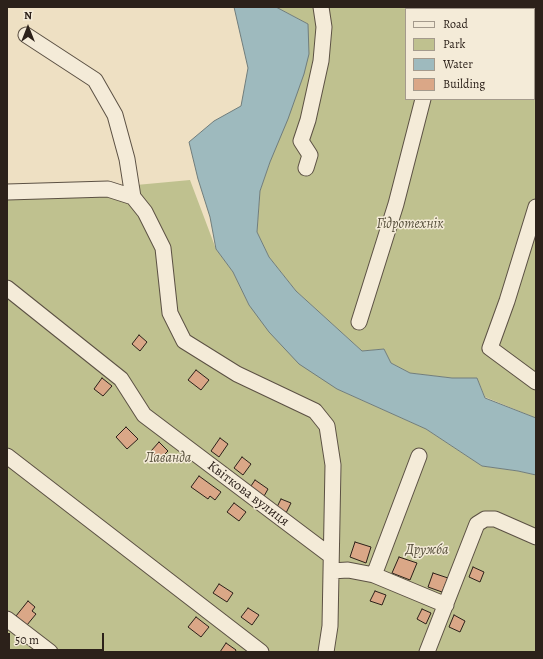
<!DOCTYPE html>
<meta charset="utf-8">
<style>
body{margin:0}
#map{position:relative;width:543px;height:659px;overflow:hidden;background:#eee0c3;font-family:Alegreya,serif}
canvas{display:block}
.frame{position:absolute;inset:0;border:8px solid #2c211a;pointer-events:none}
.legend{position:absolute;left:405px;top:8px;width:130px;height:92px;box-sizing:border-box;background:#f4ebd8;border:1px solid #a49a8c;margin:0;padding:5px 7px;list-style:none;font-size:12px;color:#2c211a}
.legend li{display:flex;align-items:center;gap:8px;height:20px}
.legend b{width:20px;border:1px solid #a49a8c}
.north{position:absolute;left:8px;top:8px;width:40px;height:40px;-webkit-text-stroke:3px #f4ebd8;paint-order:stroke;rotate:0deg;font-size:11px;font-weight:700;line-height:16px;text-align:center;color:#2c211a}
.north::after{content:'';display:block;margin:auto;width:14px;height:18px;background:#2c211a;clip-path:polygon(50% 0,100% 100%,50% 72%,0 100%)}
.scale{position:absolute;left:8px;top:633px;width:96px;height:18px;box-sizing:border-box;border:2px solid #2c211a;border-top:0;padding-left:5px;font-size:12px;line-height:14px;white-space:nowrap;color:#2c211a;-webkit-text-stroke:3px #f4ebd8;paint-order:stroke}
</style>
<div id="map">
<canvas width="543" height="659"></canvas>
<div class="frame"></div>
<ul class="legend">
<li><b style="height:5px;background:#f4ebd8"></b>Road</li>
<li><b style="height:11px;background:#bfc18f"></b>Park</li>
<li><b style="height:11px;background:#9ebabe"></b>Water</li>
<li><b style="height:11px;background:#daa787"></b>Building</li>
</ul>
<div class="north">N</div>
<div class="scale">50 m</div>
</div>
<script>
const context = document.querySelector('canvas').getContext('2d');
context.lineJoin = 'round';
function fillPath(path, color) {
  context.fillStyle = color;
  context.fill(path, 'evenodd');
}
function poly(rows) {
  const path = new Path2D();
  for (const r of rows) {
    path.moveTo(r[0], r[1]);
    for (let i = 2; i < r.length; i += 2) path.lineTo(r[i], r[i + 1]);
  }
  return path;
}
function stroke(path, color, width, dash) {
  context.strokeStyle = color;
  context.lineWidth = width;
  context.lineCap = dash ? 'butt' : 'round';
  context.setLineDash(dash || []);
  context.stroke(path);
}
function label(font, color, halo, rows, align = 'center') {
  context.font = font + ' Alegreya,serif';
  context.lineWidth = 3;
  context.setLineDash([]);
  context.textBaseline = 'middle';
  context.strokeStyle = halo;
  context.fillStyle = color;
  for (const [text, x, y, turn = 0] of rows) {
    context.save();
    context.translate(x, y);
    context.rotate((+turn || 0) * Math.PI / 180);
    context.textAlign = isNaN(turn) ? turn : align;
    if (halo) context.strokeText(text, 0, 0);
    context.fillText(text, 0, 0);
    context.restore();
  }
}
fillPath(poly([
 [276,7,536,7,536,418,485,397,477,378,452,378,410,373,391,363,384,349,362,351,296,291,269,257,257,232,260,191,270,162,308,24],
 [406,9,534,9,534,99,406,99],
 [190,180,216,249,233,272,249,305,337,389,426,429,482,466,518,471,536,475,536,652,7,652,7,197]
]), '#bfc18f');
const water = poly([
 [234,7,276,7,308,24,309,54,304,74,288,119,270,162,260,191,257,232,269,257,296,291,362,351,384,349,391,363,410,373,452,378,477,378,485,398,536,418,536,475,518,471,482,466,426,429,337,389,299,364,269,332,249,305,233,272,216,249,210,217,198,179,189,142,214,121,241,106,248,68,234,7]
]);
fillPath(water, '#9ebabe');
stroke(water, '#707d7c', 1);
const building = poly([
 [139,335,147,342,140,351,132,344,139,335],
 [196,370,209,380,201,390,188,380,196,370],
 [102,378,112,386,103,396,94,389,102,378],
 [126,427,138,439,127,449,116,437,126,427],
 [220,438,228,444,219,457,211,451,220,438],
 [159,442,168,451,159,460,151,451,159,442],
 [242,457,251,464,243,475,234,468,242,457],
 [199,476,221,492,215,500,210,496,208,499,191,487,199,476],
 [255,480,268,489,263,498,249,489,255,480],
 [281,499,291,503,286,513,276,509,281,499],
 [234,503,246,512,239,521,227,512,234,503],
 [355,542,371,547,366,563,350,557,355,542],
 [399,557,417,563,410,580,392,573,399,557],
 [473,567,484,572,480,582,469,577,473,567],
 [433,573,448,578,442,592,428,587,433,573],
 [219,584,233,593,227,602,213,593,219,584],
 [375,591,386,595,382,605,370,601,375,591],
 [28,601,35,607,32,611,36,614,27,625,16,616,28,601],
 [248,608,259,615,252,625,241,617,248,608],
 [422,609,431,613,426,624,417,619,422,609],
 [454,615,465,621,460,632,449,627,454,615],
 [196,617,209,627,201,637,188,627,196,617],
 [226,643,236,650,235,652,220,652,226,643]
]);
fillPath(building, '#daa787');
stroke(building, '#2c211a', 1);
const minor = poly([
 [449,9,450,7],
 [26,35,95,80,115,115,127,159,133,197],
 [306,168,310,155,301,141,308,120,321,61,324,27,321,7],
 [7,192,108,189,133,197,145,212,163,248,170,313,184,341,237,374,315,411,327,426,333,465,330,626,326,652],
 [536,207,507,301,490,348,536,382],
 [7,288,121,379,144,415,331,556],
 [359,322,396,204,423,99],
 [7,456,261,652],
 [331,571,348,570,374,575,446,605],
 [374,575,419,456],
 [7,619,50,652],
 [427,652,477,524,485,519,495,519,536,537]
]);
stroke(minor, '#5c5144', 17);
stroke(minor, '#f4ebd8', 15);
label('italic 14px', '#58513d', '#f4ebd8', [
 ["Гідротехнік",410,225],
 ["Лаванда",168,459],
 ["Дружба",427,551]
]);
label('14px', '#2c211a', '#f4ebd8', [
 ["Квіткова вулиця",248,494,37]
]);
</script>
